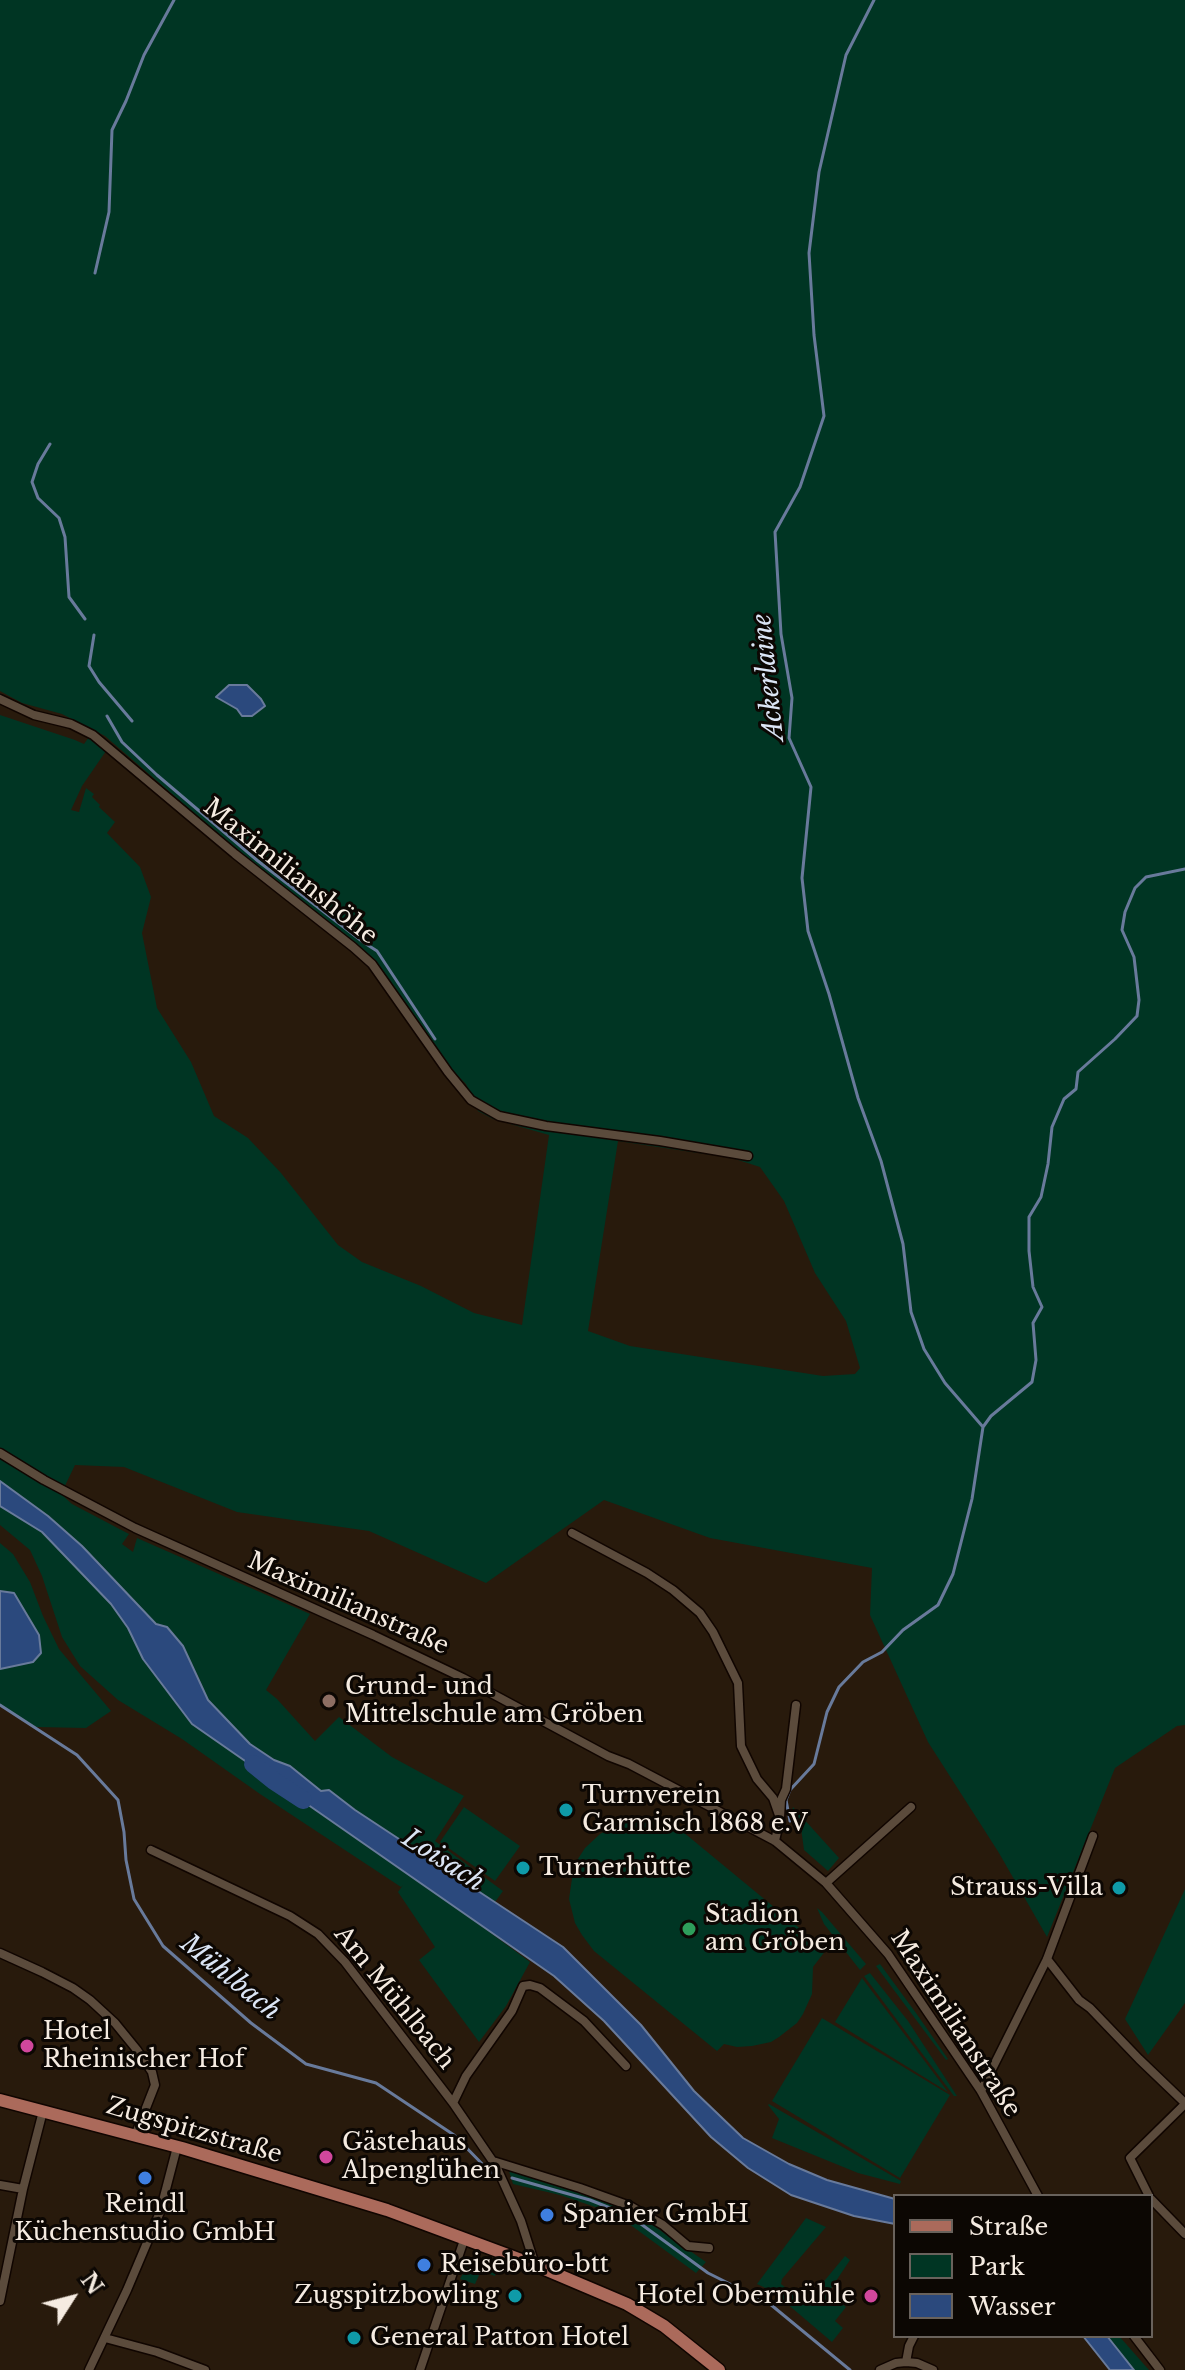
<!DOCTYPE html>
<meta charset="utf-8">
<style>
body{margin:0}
#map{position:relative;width:1185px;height:2370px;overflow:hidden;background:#281a0c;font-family:"Libre Baskerville",serif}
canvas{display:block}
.legend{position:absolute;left:893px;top:2194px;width:260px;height:144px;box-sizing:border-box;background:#0c0703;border:2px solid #69625c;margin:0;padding:10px 14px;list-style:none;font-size:24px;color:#f5ebe1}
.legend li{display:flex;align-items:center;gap:16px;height:40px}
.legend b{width:40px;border:2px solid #69625c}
.north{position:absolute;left:32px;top:2258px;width:80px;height:80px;-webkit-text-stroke:6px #0c0703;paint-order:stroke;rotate:54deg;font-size:22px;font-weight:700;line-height:32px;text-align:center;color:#f5ebe1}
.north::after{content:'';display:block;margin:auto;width:28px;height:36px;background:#f5ebe1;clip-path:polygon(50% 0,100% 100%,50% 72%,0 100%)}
</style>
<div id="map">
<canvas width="1185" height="2370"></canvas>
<ul class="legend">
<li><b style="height:10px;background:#ab6a5b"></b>Straße</li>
<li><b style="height:22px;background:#003523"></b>Park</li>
<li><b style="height:22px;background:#2b497d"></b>Wasser</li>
</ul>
<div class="north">N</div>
</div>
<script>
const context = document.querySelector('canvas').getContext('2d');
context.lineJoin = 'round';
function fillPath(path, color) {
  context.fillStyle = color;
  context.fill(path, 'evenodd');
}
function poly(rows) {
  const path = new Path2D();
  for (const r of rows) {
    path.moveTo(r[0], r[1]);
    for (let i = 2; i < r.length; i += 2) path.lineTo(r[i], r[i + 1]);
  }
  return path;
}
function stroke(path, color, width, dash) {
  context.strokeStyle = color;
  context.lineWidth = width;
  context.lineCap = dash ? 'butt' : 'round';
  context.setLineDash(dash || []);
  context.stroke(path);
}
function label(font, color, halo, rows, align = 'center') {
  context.font = font + ' "Libre Baskerville",serif';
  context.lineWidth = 6;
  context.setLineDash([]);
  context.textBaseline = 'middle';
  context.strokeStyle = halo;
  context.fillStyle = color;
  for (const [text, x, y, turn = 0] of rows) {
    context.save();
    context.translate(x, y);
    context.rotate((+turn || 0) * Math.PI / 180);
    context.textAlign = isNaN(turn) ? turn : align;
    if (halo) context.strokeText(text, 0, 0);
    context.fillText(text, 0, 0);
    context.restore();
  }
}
fillPath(poly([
 [0,0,1185,0,1185,1725,1177,1726,1115,1768,1047,1937,999,1853,928,1742,870,1615,872,1568,710,1538,604,1500,486,1583,369,1531,237,1512,124,1467,75,1465,61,1494,72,1504,129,1534,122,1544,133,1552,137,1538,310,1614,266,1690,277,1699,315,1741,339,1717,392,1757,464,1796,435,1841,503,1891,495,1902,355,1810,329,1790,321,1791,290,1766,274,1760,250,1744,208,1700,198,1676,167,1627,155,1623,97,1561,49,1516,0,1481,0,715,75,740,84,744,89,737,106,751,82,786,71,810,79,812,86,788,94,794,92,797,100,805,99,807,115,822,107,833,140,867,151,897,142,933,157,1008,191,1062,214,1116,248,1138,281,1173,338,1245,362,1262,421,1286,474,1313,522,1325,549,1135,493,1119,478,1111,466,1084,443,1061,370,956,270,879,105,736,62,714,22,703,0,691],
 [618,1141,732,1158,760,1167,784,1201,815,1273,846,1321,860,1368,855,1374,823,1376,630,1346,588,1331],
 [0,1506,42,1532,111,1604,128,1628,143,1659,192,1724,438,1894,530,1962,506,2006,479,2042,419,1960,435,1947,398,1892,403,1885,401,1887,260,1794,182,1739,118,1700,80,1666,62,1637,42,1576,30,1550,0,1525],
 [0,1543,13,1554,30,1582,43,1616,59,1649,111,1711,86,1728,36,1727,0,1705,0,1669,6,1668,39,1635,14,1593,0,1591],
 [464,1807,520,1846,495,1881,440,1842],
 [793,1807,839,1858,828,1871,804,1850,801,1828,797,1816,792,1811],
 [642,1818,653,1818,671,1822,826,1950,813,1967,812,1994,803,2014,797,2023,779,2037,771,2042,752,2046,737,2047,724,2044,717,2051,594,1951,582,1935,575,1923,569,1899,574,1865,585,1848,600,1834,623,1822],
 [1185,1889,1185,2003,1148,2055,1125,2019],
 [817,1908,822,1912,866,1964,860,1970,824,1924],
 [880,1964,916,2013,948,2059,946,2060,876,1966],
 [870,1973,908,2021,957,2096,954,2096,864,1976],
 [862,1978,948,2092,835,2022],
 [822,2018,950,2095,900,2178,772,2101],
 [769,2104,901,2181,900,2184,858,2173,772,2138,779,2119,768,2105],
 [508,2168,584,2191,631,2210,706,2262,696,2273,621,2218,604,2210,560,2195,513,2184],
 [806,2218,826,2227,782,2279,781,2284,806,2303,845,2256,850,2260,828,2293,846,2307,835,2321,843,2328,832,2342,772,2291,757,2284],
 [474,2260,498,2266,495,2276,481,2271,475,2284,460,2279,470,2261],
 [1107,2336,1119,2336,1149,2370,1134,2370]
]), '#003523');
const water = poly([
 [229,685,247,685,261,699,265,706,252,716,242,716,237,709,216,697,229,685],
 [0,1481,48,1516,82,1546,156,1624,167,1627,183,1646,208,1700,250,1744,274,1760,290,1766,321,1791,329,1790,355,1810,563,1947,641,2025,694,2091,743,2138,789,2164,827,2180,895,2199,895,2224,854,2216,791,2195,748,2168,711,2137,604,2021,554,1976,192,1724,143,1659,128,1628,111,1604,42,1532,0,1506,0,1481],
 [0,1591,14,1593,39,1635,41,1653,33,1662,0,1669,0,1591],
 [1083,2336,1107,2336,1134,2370,1110,2370,1083,2336]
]);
fillPath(water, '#2b497d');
stroke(water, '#687a9b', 2);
stroke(poly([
 [874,0,846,55,819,172,809,253,814,335,824,416,800,487,775,532,781,634,792,698,789,738,811,787,802,878,808,931,829,994,858,1098,881,1161,903,1244,911,1312,924,1349,945,1383,983,1427],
 [95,273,109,212,112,130,126,101,144,55,174,0],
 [50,444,38,464,32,482,38,498,59,518,65,537,69,597,85,619],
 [94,635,89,666,99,682,132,721],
 [107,716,122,742,157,775,258,861,363,942,377,951,435,1039],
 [0,1705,77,1755,118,1800,124,1832,126,1860,134,1899,163,1946,251,2023,306,2064,376,2083,454,2135,491,2173],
 [790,1821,786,1800,790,1790,814,1764,827,1712,839,1687,863,1662,882,1652,903,1630,938,1605,953,1574,972,1499,983,1427,991,1416,1032,1382,1036,1360,1033,1323,1042,1307,1033,1287,1029,1251,1029,1217,1041,1197,1048,1164,1052,1127,1064,1099,1076,1089,1078,1072,1115,1039,1137,1016,1139,1000,1134,957,1122,930,1125,912,1135,888,1146,877,1185,869],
 [512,2178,590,2200,630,2216,708,2273,770,2304,850,2370]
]), '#687a9b', 3);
stroke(poly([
 [253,1764,274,1781,303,1800]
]), '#2b497d', 18);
const street = poly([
 [0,699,34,715,71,724,93,735,235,854,353,947,372,964,448,1072,471,1100,499,1116,546,1126,660,1141,748,1156],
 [0,1453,44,1480,135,1528,373,1635,463,1678,608,1756,629,1764,775,1841,826,1883,888,1954,981,2091,1038,2196],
 [572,1533,647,1573,673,1590,700,1613,713,1632,738,1683,741,1746,757,1779,773,1798,780,1818],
 [775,1841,780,1818,781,1800,786,1789,796,1705],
 [151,1850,290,1916,318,1934,345,1962,453,2103,496,2166,521,2221,535,2265],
 [826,1883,911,1807],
 [0,1953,42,1972,73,1988,90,2000,115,2023,137,2050,152,2072,155,2085,135,2136],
 [1047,1959,1079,2000,1090,2008,1139,2059,1185,2103],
 [981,2091,1047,1959,1093,1836],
 [453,2103,466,2076,512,2011,523,1986,530,1985,540,1988,584,2021,626,2066],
 [493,2161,580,2188,630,2206,663,2225,688,2246,709,2248],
 [0,2185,23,2189],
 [1149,2196,1130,2158,1185,2104],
 [1151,2199,1185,2234],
 [0,2301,23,2189,43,2111],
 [1134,2336,1160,2370],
 [105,2338,157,2352,205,2370],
 [906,2362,909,2346,914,2336],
 [89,2370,127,2290,160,2212,177,2147],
 [420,2370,464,2240],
 [880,2370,896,2363,906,2362,917,2363,933,2370]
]);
const primary = poly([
 [0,2100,182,2148,387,2210,535,2265,627,2304,664,2326,719,2370]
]);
stroke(street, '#100500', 11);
stroke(primary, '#100500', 15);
stroke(street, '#5b4b3c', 8);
stroke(primary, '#ab6a5b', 12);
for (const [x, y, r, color] of [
 [329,1701,8,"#8d6e63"],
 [566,1810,8,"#0f9aa8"],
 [523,1868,8,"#0f9aa8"],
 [1119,1888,8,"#0f9aa8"],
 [689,1929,8,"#2e9e5b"],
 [27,2046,8,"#d1479c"],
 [326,2157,8,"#d1479c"],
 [145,2178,8,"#3f7fe0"],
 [547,2215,8,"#3f7fe0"],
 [424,2265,8,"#3f7fe0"],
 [515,2296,8,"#0f9aa8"],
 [871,2296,8,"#d1479c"],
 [354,2338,8,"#0f9aa8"]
]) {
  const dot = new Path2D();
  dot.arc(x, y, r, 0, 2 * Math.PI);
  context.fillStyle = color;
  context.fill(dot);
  stroke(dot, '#0c0703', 3);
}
label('24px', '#f5ebe1', '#0c0703', [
 ["Maximilianshöhe",290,872,39],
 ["Maximilianstraße",348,1604,24],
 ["Am Mühlbach",394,1998,51],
 ["Maximilianstraße",955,2024,57],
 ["Zugspitzstraße",194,2131,16]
]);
label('24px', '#f5ebe1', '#0c0703', [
 ["Grund- und",345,1687],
 ["Mittelschule am Gröben",345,1715],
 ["Turnverein",582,1796],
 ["Garmisch 1868 e.V",582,1824],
 ["Turnerhütte",539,1868],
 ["Strauss-Villa",1103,1888,"right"],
 ["Stadion",705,1915],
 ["am Gröben",705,1943],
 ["Hotel",43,2032],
 ["Rheinischer Hof",43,2060],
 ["Gästehaus",342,2143],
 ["Alpenglühen",342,2171],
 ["Reindl",145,2205,"center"],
 ["Küchenstudio GmbH",145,2233,"center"],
 ["Spanier GmbH",563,2215],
 ["Reisebüro-btt",440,2265],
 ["Zugspitzbowling",499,2296,"right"],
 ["Hotel Obermühle",855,2296,"right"],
 ["General Patton Hotel",370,2338]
], 'left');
label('italic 26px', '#dbe5f5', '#0c0703', [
 ["Ackerlaine",769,677,-96],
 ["Loisach",443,1861,33],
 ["Mühlbach",230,1978,39]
]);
</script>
